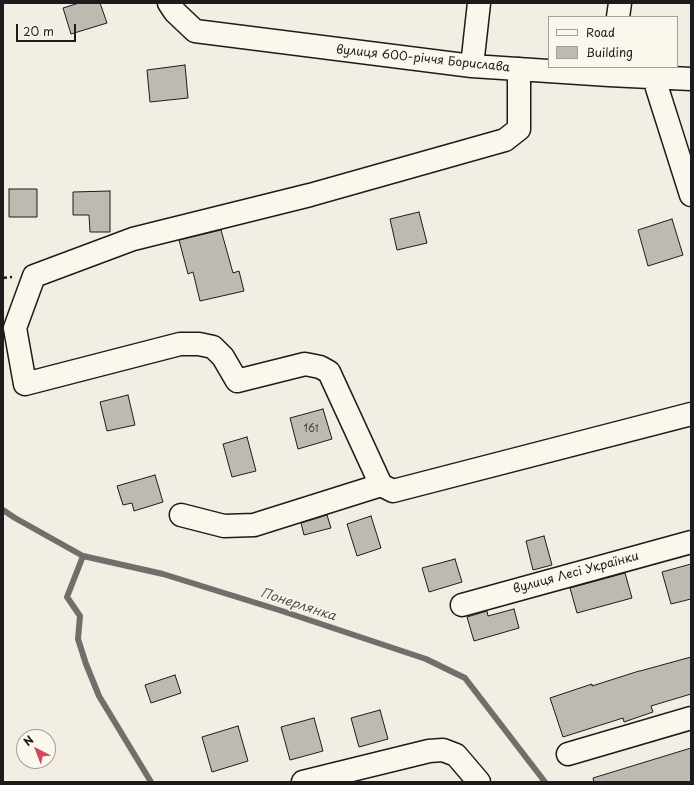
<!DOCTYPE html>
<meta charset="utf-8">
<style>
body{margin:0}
#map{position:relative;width:694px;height:785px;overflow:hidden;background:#f2eee4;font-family:"Playpen Sans",sans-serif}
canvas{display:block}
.frame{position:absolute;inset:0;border:4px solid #1c1c1c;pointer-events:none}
.legend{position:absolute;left:548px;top:16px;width:130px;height:52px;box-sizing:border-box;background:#fbf7ec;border:1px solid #a29f99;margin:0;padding:5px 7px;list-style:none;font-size:12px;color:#1c1c1c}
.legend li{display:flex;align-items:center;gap:8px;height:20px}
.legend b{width:20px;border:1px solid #a29f99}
.north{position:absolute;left:16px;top:729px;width:40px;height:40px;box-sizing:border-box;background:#fbf7ec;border:1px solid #a29f99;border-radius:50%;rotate:318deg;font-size:11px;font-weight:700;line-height:16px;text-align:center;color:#1c1c1c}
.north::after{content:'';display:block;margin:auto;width:14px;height:18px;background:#d1495b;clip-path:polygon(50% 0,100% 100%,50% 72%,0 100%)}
.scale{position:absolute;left:16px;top:24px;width:60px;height:18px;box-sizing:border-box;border:2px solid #1c1c1c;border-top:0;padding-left:5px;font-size:12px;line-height:14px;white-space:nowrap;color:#1c1c1c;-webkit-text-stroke:3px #fbf7ec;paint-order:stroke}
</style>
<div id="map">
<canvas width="694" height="785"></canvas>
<div class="frame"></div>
<ul class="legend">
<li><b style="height:5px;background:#fbf7ec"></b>Road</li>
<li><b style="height:11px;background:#bdbab1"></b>Building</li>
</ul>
<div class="north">N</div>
<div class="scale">20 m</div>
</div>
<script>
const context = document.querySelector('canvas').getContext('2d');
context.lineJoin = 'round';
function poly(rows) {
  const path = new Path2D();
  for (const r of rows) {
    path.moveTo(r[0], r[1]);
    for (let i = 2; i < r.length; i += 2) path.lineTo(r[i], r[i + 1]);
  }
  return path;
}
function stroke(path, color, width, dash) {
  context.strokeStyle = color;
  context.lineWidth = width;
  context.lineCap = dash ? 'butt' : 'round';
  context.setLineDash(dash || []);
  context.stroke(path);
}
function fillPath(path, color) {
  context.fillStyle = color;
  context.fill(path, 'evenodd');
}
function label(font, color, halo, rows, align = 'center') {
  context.font = font + ' "Playpen Sans",sans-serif';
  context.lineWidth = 3;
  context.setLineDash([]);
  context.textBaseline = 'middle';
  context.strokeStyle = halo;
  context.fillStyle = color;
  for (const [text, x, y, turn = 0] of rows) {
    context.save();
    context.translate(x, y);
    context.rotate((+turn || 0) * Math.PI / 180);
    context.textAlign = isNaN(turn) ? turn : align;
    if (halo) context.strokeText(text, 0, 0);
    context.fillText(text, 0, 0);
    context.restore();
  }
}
stroke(poly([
 [3,510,15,518,83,556,163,574,282,611,426,659,465,678,545,782],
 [83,556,67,597,80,616,78,639,86,664,99,696,151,782]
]), '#716f6b', 6);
const building = poly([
 [79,3,100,3,107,23,71,34,63,8,79,3],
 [185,65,188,98,150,102,147,70,185,65],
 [9,189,37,189,37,217,9,217,9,189],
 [110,191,110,232,90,232,89,215,73,215,73,192,110,191],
 [419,212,427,243,397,250,390,219,419,212],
 [672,219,683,255,648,266,638,230,672,219],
 [221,230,233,273,239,271,244,291,200,301,193,272,188,274,179,240,221,230],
 [128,395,135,425,107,431,100,402,128,395],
 [323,409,332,439,298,449,290,418,323,409],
 [247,437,256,471,232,477,223,444,247,437],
 [155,475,163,502,134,511,132,503,123,505,117,486,155,475],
 [327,515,331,528,304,535,301,523,327,515],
 [371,516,381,548,357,556,347,524,371,516],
 [544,536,552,565,533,570,526,541,544,536],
 [455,559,462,582,429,592,422,568,455,559],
 [691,564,691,599,671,604,662,572,691,564],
 [625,573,632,598,577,613,570,588,625,573],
 [514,609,519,628,474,641,467,617,487,611,488,616,514,609],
 [691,657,691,694,651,706,653,712,624,722,623,718,563,737,550,698,592,684,592,686,639,671,640,671,691,657],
 [175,675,181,693,151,703,145,685,175,675],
 [380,710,388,739,359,747,351,718,380,710],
 [314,718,323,751,290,760,281,727,314,718],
 [238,726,248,761,212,772,202,737,238,726],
 [691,748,691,782,594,782,593,778,691,748]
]);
fillPath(building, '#bdbab1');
stroke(building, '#1c1c1c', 1);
const minor = poly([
 [169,3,175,12,195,31,472,66,609,75,691,79],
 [618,17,620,3],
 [472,66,479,3],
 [519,69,519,129,505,140,310,195,133,239,34,276,15,328,25,384,180,344,199,344,213,347,223,357,237,381,305,364,320,367,329,372,381,485,393,491,691,414],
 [659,77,657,88,691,195],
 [181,515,224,526,254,525,381,485],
 [462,605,691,542],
 [568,754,691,718],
 [303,782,429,751,443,750,456,755,479,782]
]);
stroke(minor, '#1c1c1c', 25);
stroke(poly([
 [3,278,12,277]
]), '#1c1c1c', 2.5, [4, 3]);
stroke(minor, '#fbf7ec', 22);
label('10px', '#444441', null, [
 ["161",311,429]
]);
label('12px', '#1c1c1c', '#fbf7ec', [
 ["вулиця 600-річчя Борислава",423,59,6],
 ["вулиця Лесі Українки",576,573,-15]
]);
label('italic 13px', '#545351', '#fbf7ec', [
 ["Понерлянка",298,605,18]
]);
</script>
